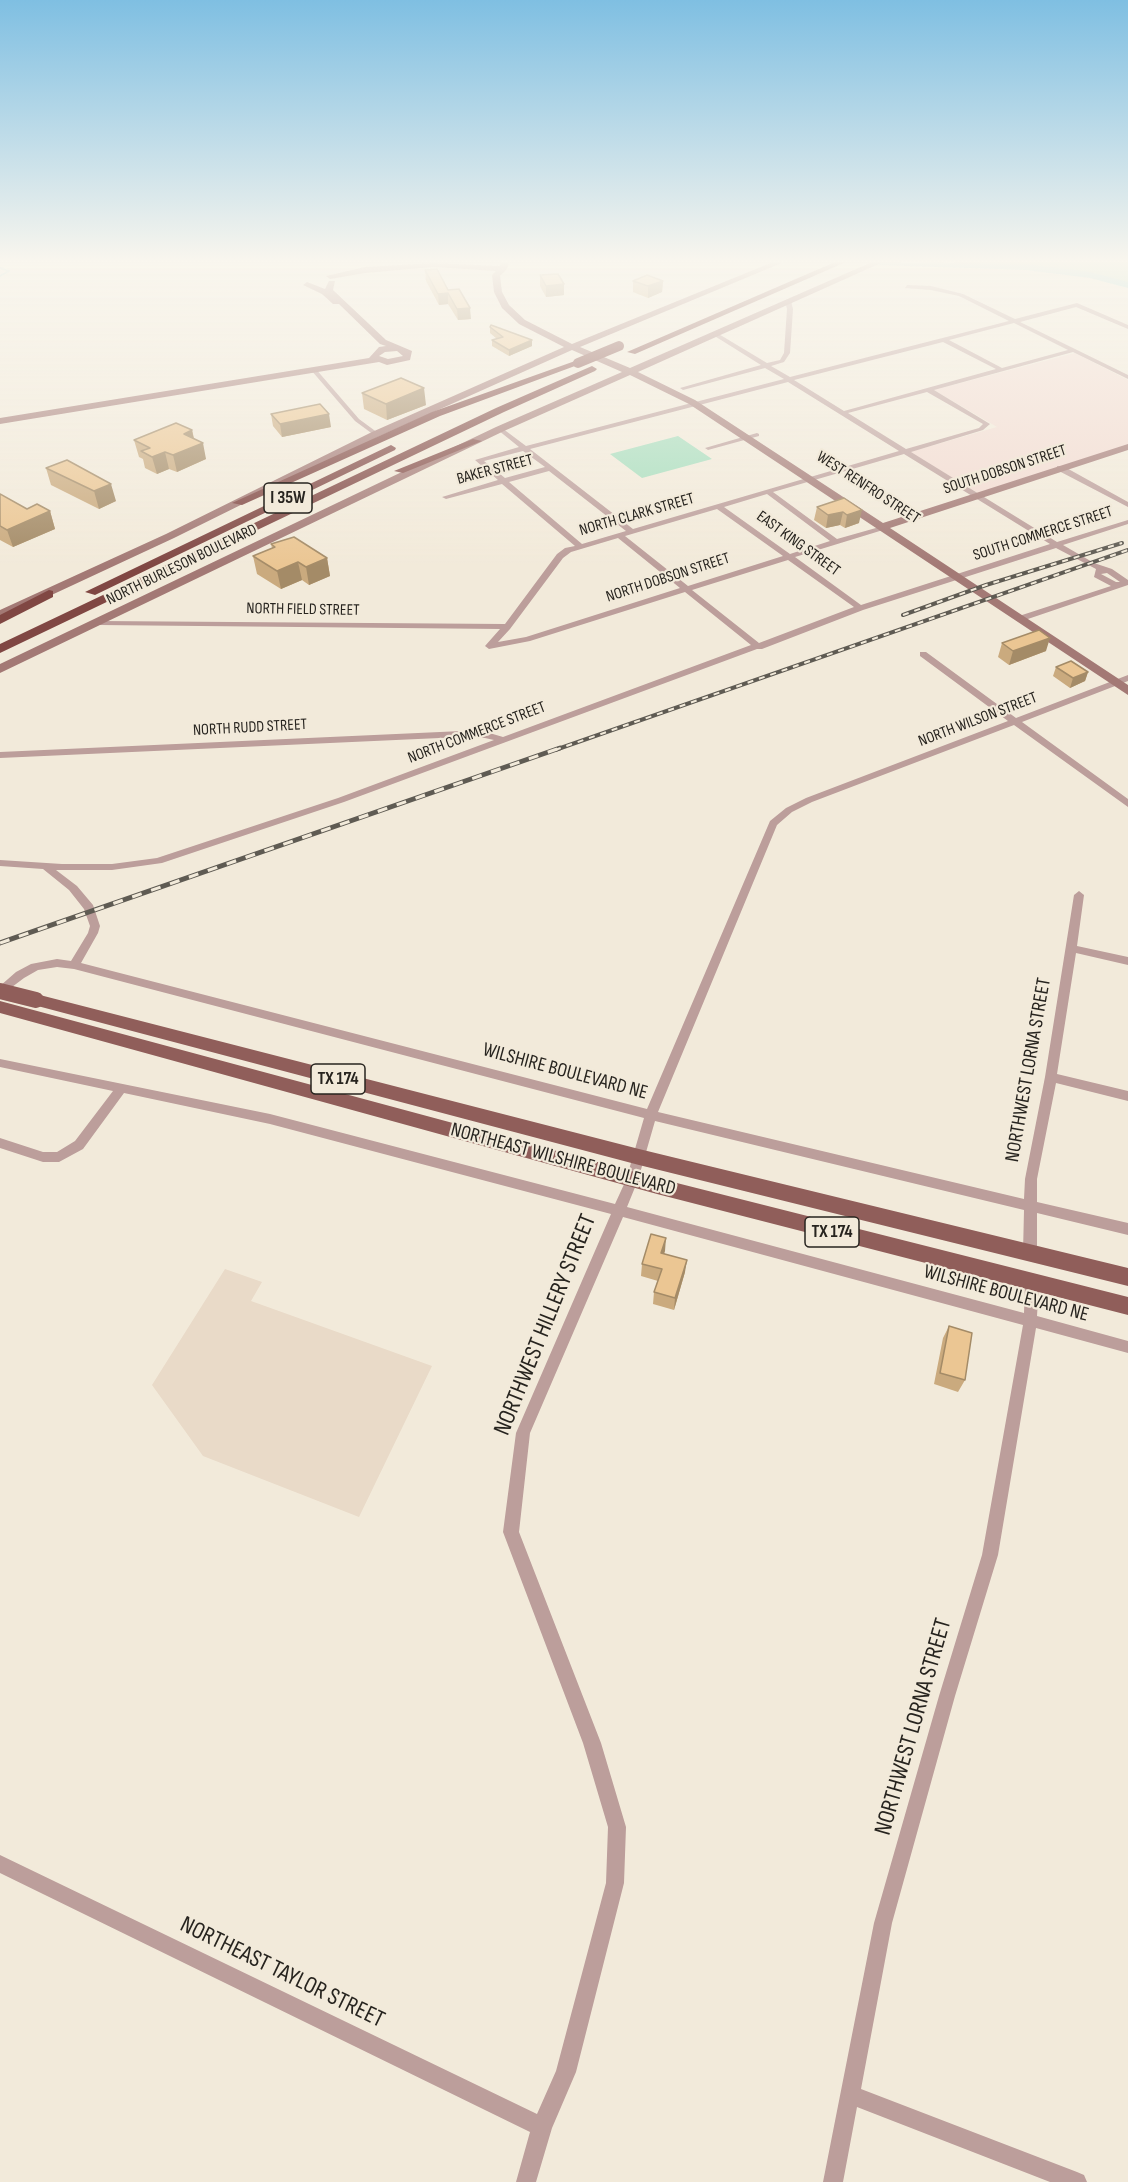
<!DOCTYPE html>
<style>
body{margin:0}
canvas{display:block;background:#f2eada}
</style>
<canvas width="1128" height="2182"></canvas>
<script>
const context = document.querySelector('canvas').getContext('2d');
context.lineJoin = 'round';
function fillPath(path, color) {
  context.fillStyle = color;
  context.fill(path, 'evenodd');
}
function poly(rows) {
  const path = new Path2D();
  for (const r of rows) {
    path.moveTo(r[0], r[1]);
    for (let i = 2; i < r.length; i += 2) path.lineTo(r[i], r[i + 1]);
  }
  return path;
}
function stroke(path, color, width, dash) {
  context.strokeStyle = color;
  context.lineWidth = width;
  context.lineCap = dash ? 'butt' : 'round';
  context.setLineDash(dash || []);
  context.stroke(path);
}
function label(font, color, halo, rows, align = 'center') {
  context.font = font + ' "Sofia Sans Condensed",sans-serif';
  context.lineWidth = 4.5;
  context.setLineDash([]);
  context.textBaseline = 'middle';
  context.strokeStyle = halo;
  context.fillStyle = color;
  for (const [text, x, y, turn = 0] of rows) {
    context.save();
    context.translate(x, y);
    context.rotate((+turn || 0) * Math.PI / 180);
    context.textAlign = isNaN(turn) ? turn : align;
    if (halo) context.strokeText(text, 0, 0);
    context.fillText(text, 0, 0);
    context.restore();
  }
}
fillPath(poly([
 [225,1269,262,1282,251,1301,432,1366,359,1517,203,1456,152,1385]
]), '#e9dac8');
fillPath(poly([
 [1075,353,1128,380,1128,445,978,493,910,452,997,427,934,390]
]), '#f3dbd2');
fillPath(poly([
 [940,262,1128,262,1128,284,1093,275,1028,266],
 [678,436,712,459,642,478,610,454]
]), '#a5ddbd');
stroke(poly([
 [0,268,9,271,0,276]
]), '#82d0d8', 2);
fillPath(poly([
 [874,262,1025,264,1090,272,1128,282,1128,288,1090,278,1025,270,879,265,874,262]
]), '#82d0d8');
fillPath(poly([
 [907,285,931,286,963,294,1015,319,1077,303,1128,325,1128,329,1076,307,1020,322,1128,375,1128,379,1073,352,934,390,990,424,983,430,911,452,1057,542,1128,520,1128,524,1063,545,1094,563,1112,569,1128,580,1128,585,1022,621,1016,621,1016,617,1111,586,1094,577,1096,569,1056,548,863,610,762,649,757,649,344,802,162,863,112,870,56,870,77,886,93,905,100,926,98,933,81,963,647,1109,770,821,786,808,806,798,1008,721,920,656,920,652,926,652,1016,718,1128,675,1128,681,1022,722,1128,799,1128,807,1014,725,812,802,792,812,777,825,658,1112,1024,1199,1025,1179,1045,1077,1074,895,1079,891,1084,895,1077,946,1128,957,1128,965,1076,953,1057,1074,1128,1091,1128,1101,1056,1083,1037,1179,1037,1202,1128,1223,1128,1235,1037,1213,1037,1253,1035,1257,1030,1259,1025,1257,1023,1253,1024,1210,655,1121,638,1180,627,1207,1024,1313,1025,1283,1027,1279,1032,1277,1037,1279,1039,1283,1037,1316,1128,1341,1128,1353,1036,1328,998,1555,955,1696,892,1923,861,2089,1077,2172,1084,2175,1087,2182,1050,2182,857,2107,843,2182,823,2182,874,1923,939,1696,982,1555,1023,1325,623,1217,530,1433,519,1532,601,1743,626,1827,624,1883,576,2072,552,2128,536,2182,516,2182,530,2132,0,1873,0,1855,537,2114,556,2071,606,1883,608,1827,583,1743,503,1532,516,1433,611,1214,270,1124,124,1093,83,1149,59,1162,43,1162,0,1148,0,1138,43,1152,57,1152,75,1141,113,1091,0,1067,0,1059,270,1114,615,1204,626,1180,644,1118,74,969,57,967,38,970,24,978,0,996,0,986,16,972,31,964,57,959,71,961,88,933,90,926,84,909,69,890,43,869,0,866,0,860,62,864,112,864,157,858,338,798,494,740,485,738,462,737,0,758,0,752,462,731,486,732,503,737,751,645,685,592,530,641,489,649,485,646,500,629,99,625,95,623,99,621,505,624,557,554,565,548,575,546,502,484,446,499,442,497,498,480,475,460,519,447,498,430,498,428,502,428,526,446,784,379,765,368,683,390,680,388,761,365,713,335,713,333,717,333,767,363,780,360,784,353,787,309,785,301,788,299,791,301,793,309,790,353,784,362,771,366,790,377,1009,321,959,296,931,290,905,288,907,285],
 [1014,323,1068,350,1002,368,949,340,1014,323],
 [943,342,996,369,844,411,794,380,943,342],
 [788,382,899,451,633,529,530,449,788,382],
 [927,392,983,424,979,428,906,449,848,413,927,392],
 [523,451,545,467,505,478,484,461,523,451],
 [904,454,1050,544,861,605,795,557,883,530,883,526,837,539,773,492,904,454],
 [549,471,626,531,582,544,509,482,549,471],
 [767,494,830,541,790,554,724,507,767,494],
 [717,509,783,556,688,586,625,536,717,509],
 [618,538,680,588,526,637,498,642,510,629,563,558,571,552,618,538],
 [788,560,854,607,759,643,692,590,788,560],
 [1107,573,1120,582,1116,582,1101,574,1107,573],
 [311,368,315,368,359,419,378,433,378,435,374,435,355,421,311,370,311,368],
 [757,433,759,434,759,436,708,450,705,448,757,433],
 [1057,466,1063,466,1128,502,1128,507,1057,470,1057,466]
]), '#bc9e9b');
fillPath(poly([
 [501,262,509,262,507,269,500,276,502,292,509,305,525,320,572,344,773,262,784,262,580,347,630,368,872,262,883,262,638,372,695,400,883,523,1128,444,1128,450,890,528,1128,685,1128,695,689,404,630,375,504,431,0,673,0,664,496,427,622,372,572,350,380,436,174,538,0,619,0,610,166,534,372,432,564,347,519,324,502,308,494,292,492,275,496,271,433,267,365,273,330,279,326,276,365,267,433,263,500,266,501,262],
 [329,281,335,281,333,290,386,340,412,351,410,360,387,365,379,362,0,424,0,418,369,358,379,347,386,346,380,344,339,304,333,304,322,294,303,285,307,282,325,289,329,281],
 [397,351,403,356,388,359,379,356,385,352,397,351]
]), '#a37975');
fillPath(poly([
 [36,994,639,1149,1128,1268,1128,1286,639,1165,30,1004,28,1000,30,996,36,994],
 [0,1001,657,1178,1128,1297,1128,1315,657,1194,0,1013,0,1001]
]), '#905e5a');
fillPath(poly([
 [835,262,846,262,635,354,627,352,835,262],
 [575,361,583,363,440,416,242,505,232,503,432,412,575,361],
 [592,366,597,369,595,371,504,412,0,653,0,644,496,408,592,366],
 [473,439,482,441,403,473,394,471,473,439],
 [391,445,396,448,395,450,95,595,85,592,391,445],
 [49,590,53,591,53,597,0,624,0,615,49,590]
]), '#804743');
const railFar1 = poly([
 [903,615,986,585,1122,543],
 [555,750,1128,550]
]);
const rail = poly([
 [0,943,560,748]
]);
stroke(railFar1, '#5f5b53', 4);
stroke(rail, '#5f5b53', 5);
stroke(railFar1, '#f2eada', 2, [6]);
stroke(rail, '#f2eada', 3, [10]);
stroke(poly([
 [0,991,36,1000]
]), '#905e5a', 16);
stroke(poly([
 [578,363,619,346]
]), '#804743', 10);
fillPath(poly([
 [425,270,448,290,471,319,458,320,448,304,439,305,426,281],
 [540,275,564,295,546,297,540,286],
 [633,281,663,281,662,292,648,298,633,292],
 [490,327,532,346,509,356,492,346,492,340,497,339,490,333],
 [362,393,426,405,387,420,364,409],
 [271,414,331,427,282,437,273,426],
 [192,430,194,438,206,459,177,472,169,469,157,474,145,468,143,459,139,457,134,440],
 [46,468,116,501,99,509,51,485],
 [0,494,27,509,50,511,55,529,13,547,0,540],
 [844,498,859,523,845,528,840,525,826,528,814,520,817,507],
 [271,544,327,558,330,576,309,585,302,580,281,589,257,574,253,556,272,548],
 [1002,643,1046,651,1009,665,998,657],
 [1056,667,1088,672,1085,681,1070,688,1053,676],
 [665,1251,664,1253,685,1272,674,1310,653,1304,654,1292,658,1281,641,1276,642,1264],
 [949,1326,965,1380,958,1392,934,1384,943,1338]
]), '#caaa7e');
fillPath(poly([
 [663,281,662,292,648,298,648,286],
 [564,284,564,295,546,297,546,286],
 [448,293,448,304,439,305,438,294],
 [470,308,471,319,458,320,457,309],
 [532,340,532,346,509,356,509,350],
 [424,388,426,405,387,420,386,404],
 [329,414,331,427,282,437,280,424],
 [192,430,195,446,203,443,206,459,177,472,173,455,184,434],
 [165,452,169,469,157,474,152,457],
 [111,484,116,501,99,509,94,491],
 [862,510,859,523,845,528,847,515],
 [50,511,55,529,13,547,7,530],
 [843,512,840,525,826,528,828,515],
 [327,558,330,576,309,585,306,567],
 [298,562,302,580,281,589,277,571],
 [1050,638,1046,651,1009,665,1013,651],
 [1088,672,1085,681,1070,688,1073,678],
 [666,1238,665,1251,660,1265,661,1253],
 [687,1260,685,1272,674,1310,675,1298]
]), '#a48b67');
const building = poly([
 [437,269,448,290,459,289,470,308,457,309,448,293,438,294,425,270,437,269],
 [558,274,564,284,546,286,540,275,558,274],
 [647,275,663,281,648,286,633,281,647,275],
 [491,325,532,340,509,350,492,340,503,337,490,327,491,325],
 [401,378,424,388,386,404,362,393,401,378],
 [320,404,329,414,280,424,271,414,320,404],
 [176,423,192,430,184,434,203,443,173,455,165,452,152,457,141,451,150,448,134,440,176,423],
 [67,460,111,484,94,491,46,468,67,460],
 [0,494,27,509,37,504,50,511,7,530,0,526,0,494],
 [844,498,862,510,847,515,843,512,828,515,817,507,844,498],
 [294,537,327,558,306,567,298,562,277,571,253,556,275,547,271,544,294,537],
 [1039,630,1050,638,1013,651,1002,643,1039,630],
 [1071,661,1088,672,1073,678,1056,667,1071,661],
 [651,1234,666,1238,661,1253,687,1260,675,1298,654,1292,662,1269,642,1264,651,1234],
 [949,1326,972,1333,965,1380,940,1373,949,1326]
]);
fillPath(building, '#ebc693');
stroke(building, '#a48b67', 1.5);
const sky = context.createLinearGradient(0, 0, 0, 567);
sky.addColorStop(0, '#7fbfe2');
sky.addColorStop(0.46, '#f9f6ee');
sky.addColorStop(1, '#f9f6ee00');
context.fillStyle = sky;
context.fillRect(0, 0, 1128, 567);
label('16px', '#27241f', '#f2eada', [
 ["BAKER STREET",495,470,-15],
 ["SOUTH DOBSON STREET",1005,470,-18],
 ["WEST RENFRO STREET",868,488,33],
 ["NORTH CLARK STREET",637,515,-16],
 ["SOUTH COMMERCE STREET",1043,534,-18],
 ["EAST KING STREET",798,544,36],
 ["NORTH BURLESON BOULEVARD",182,565,-26],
 ["NORTH DOBSON STREET",668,578,-18],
 ["NORTH FIELD STREET",303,610,1],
 ["NORTH WILSON STREET",978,720,-21],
 ["NORTH RUDD STREET",250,728,-3],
 ["NORTH COMMERCE STREET",477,733,-21]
]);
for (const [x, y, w] of [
 [288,498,48],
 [338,1079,54],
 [832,1232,54]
]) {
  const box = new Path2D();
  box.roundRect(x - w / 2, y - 15, w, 30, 4.5);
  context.fillStyle = '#f2eada';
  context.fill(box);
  stroke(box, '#27241f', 1.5);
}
label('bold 18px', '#27241f', null, [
 ["I 35W",288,498],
 ["TX 174",338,1079],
 ["TX 174",832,1232]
]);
label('20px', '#27241f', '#f2eada', [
 ["NORTHWEST LORNA STREET",1029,1070,-80],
 ["WILSHIRE BOULEVARD NE",565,1072,15],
 ["NORTHEAST WILSHIRE BOULEVARD",563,1160,15],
 ["WILSHIRE BOULEVARD NE",1006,1294,15]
]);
label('24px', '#27241f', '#f2eada', [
 ["NORTHWEST HILLERY STREET",546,1325,-68],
 ["NORTHWEST LORNA STREET",914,1727,-74],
 ["NORTHEAST TAYLOR STREET",282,1973,26]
]);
</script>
